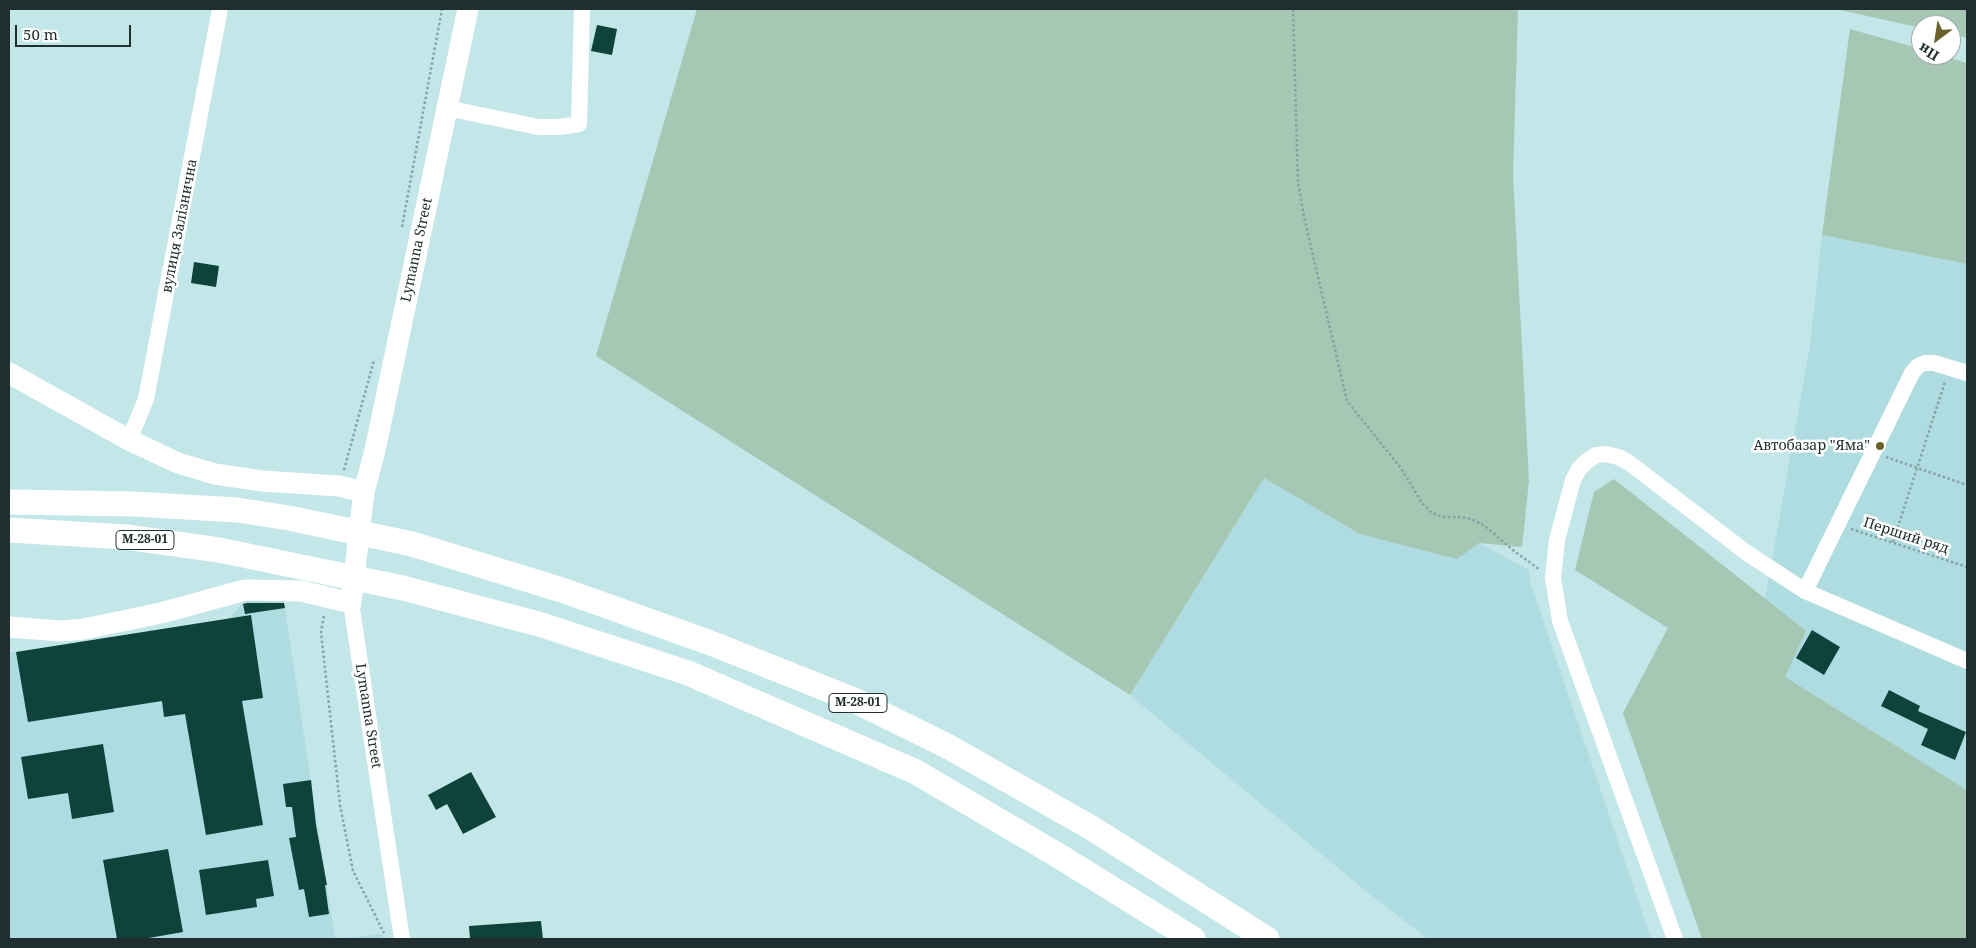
<!DOCTYPE html>
<meta charset="utf-8">
<style>
body{margin:0}
#map{position:relative;width:1976px;height:948px;overflow:hidden;background:#c3e6e9;font-family:"Noto Serif",serif}
canvas{display:block}
.frame{position:absolute;inset:0;border:10px solid #212e2f;pointer-events:none}
.north{position:absolute;left:1911px;top:15px;width:50px;height:50px;box-sizing:border-box;background:#fff;border:1px solid #a6abac;border-radius:50%;rotate:211deg;font-size:14px;font-weight:700;line-height:20px;text-align:center;color:#212e2f}
.north::after{content:'';display:block;margin:auto;width:18px;height:22px;background:#6a602d;clip-path:polygon(50% 0,100% 100%,50% 72%,0 100%)}
.scale{position:absolute;left:15px;top:25px;width:116px;height:22px;box-sizing:border-box;border:2px solid #212e2f;border-top:0;padding-left:6px;font-size:15px;line-height:18px;white-space:nowrap;color:#212e2f;-webkit-text-stroke:4px #fff;paint-order:stroke}
</style>
<div id="map">
<canvas width="1976" height="948"></canvas>
<div class="frame"></div>
<div class="north">Пн</div>
<div class="scale">50 m</div>
</div>
<script>
const context = document.querySelector('canvas').getContext('2d');
context.lineJoin = 'round';
function fillPath(path, color) {
  context.fillStyle = color;
  context.fill(path, 'evenodd');
}
function poly(rows) {
  const path = new Path2D();
  for (const r of rows) {
    path.moveTo(r[0], r[1]);
    for (let i = 2; i < r.length; i += 2) path.lineTo(r[i], r[i + 1]);
  }
  return path;
}
function stroke(path, color, width, dash) {
  context.strokeStyle = color;
  context.lineWidth = width;
  context.lineCap = dash ? 'butt' : 'round';
  context.setLineDash(dash || []);
  context.stroke(path);
}
function label(font, color, halo, rows, align = 'center') {
  context.font = font + ' "Noto Serif",serif';
  context.lineWidth = 5;
  context.setLineDash([]);
  context.textBaseline = 'middle';
  context.strokeStyle = halo;
  context.fillStyle = color;
  for (const [text, x, y, turn = 0] of rows) {
    context.save();
    context.translate(x, y);
    context.rotate((+turn || 0) * Math.PI / 180);
    context.textAlign = isNaN(turn) ? turn : align;
    if (halo) context.strokeText(text, 0, 0);
    context.fillText(text, 0, 0);
    context.restore();
  }
}
fillPath(poly([
 [1822,235,1967,264,1967,790,1784,677,1765,599,1810,345],
 [1264,478,1360,534,1479,543,1529,570,1530,581,1651,939,1428,939,1372,896,1130,695],
 [283,596,335,939,382,934,383,939,9,939,9,653,229,619,243,602]
]), '#afdce0');
fillPath(poly([
 [697,9,1518,9,1513,176,1529,481,1522,547,1479,543,1457,559,1360,534,1264,478,1130,695,596,356],
 [1836,9,1967,9,1967,38,1951,34,1951,25,1921,25,1921,28],
 [1850,29,1921,49,1921,55,1940,55,1967,63,1967,264,1822,235],
 [1614,479,1806,631,1785,677,1967,790,1967,939,1702,939,1623,713,1668,628,1575,570,1594,492]
]), '#a5c7b4');
fillPath(poly([
 [597,25,617,29,612,55,591,51],
 [194,262,219,266,216,287,191,283],
 [247,603,284,603,285,608,245,614,243,604],
 [251,615,263,698,242,701,263,825,206,835,185,714,164,717,162,701,28,722,16,652],
 [1812,630,1840,647,1824,675,1796,658],
 [1889,690,1920,706,1918,711,1966,732,1955,760,1921,745,1928,729,1881,706],
 [103,744,114,812,72,819,68,793,28,799,21,757],
 [471,772,496,817,463,834,447,804,436,810,428,795],
 [311,780,316,825,327,885,325,885,329,914,309,917,304,889,299,890,289,838,296,837,292,807,286,807,283,784],
 [168,849,183,932,143,939,117,939,103,860],
 [268,860,274,896,256,899,257,907,206,915,199,870],
 [541,921,543,939,470,939,469,926]
]), '#0e433c');
stroke(poly([
 [1293,9,1298,182,1304,217,1347,401,1400,467,1423,504,1432,513,1444,517,1460,517,1471,519,1485,526,1514,551,1539,569],
 [402,227,442,9],
 [1886,457,1967,485],
 [344,470,374,360],
 [1851,529,1967,567],
 [1893,542,1945,382],
 [324,616,321,632,340,805,353,871,384,933]
]), '#87a2a4', 2.5, [2.5, 2.5]);
stroke(poly([
 [447,108,538,127,559,127,579,124,582,9],
 [129,440,146,399,220,9],
 [1805,591,1912,373,1918,366,1925,363,1934,363,1967,373],
 [351,603,402,939],
 [1675,939,1560,621,1553,578,1557,540,1573,480,1579,469,1587,461,1596,455,1606,454,1618,457,1628,462,1747,553,1805,591,1967,661]
]), '#fff', 16);
stroke(poly([
 [9,373,129,440,178,463,215,474,262,481,339,486,364,492],
 [9,627,61,631,84,629,161,613,245,590,301,591,351,603,364,492,375,450,468,9]
]), '#fff', 21);
stroke(poly([
 [9,502,134,504,237,510,289,518,412,544,565,591,708,642,854,700,949,747,1090,827,1267,939],
 [9,530,126,537,219,550,403,588,542,625,688,673,916,772,1059,856,1193,939]
]), '#fff', 25);
for (const [x, y, r, color] of [
 [1880,446,5,"#6a602d"]
]) {
  const dot = new Path2D();
  dot.arc(x, y, r, 0, 2 * Math.PI);
  context.fillStyle = color;
  context.fill(dot);
  stroke(dot, '#fff', 2);
}
for (const [x, y, w] of [
 [145,540,58],
 [858,703,58]
]) {
  const box = new Path2D();
  box.roundRect(x - w / 2, y - 9.5, w, 19, 4);
  context.fillStyle = '#fff';
  context.fill(box);
  stroke(box, '#212e2f', 1);
}
label('bold 12px', '#212e2f', null, [
 ["М-28-01",145,540],
 ["М-28-01",858,703]
]);
label('14px', '#212e2f', '#fff', [
 ["вулиця Залізнична",180,226,-79],
 ["Lymanna Street",417,250,-78],
 ["Перший ряд",1906,536,18],
 ["Lymanna Street",368,716,81]
]);
label('14px', '#212e2f', '#fff', [
 ["Автобазар \"Яма\"",1870,446]
], 'right');
</script>
